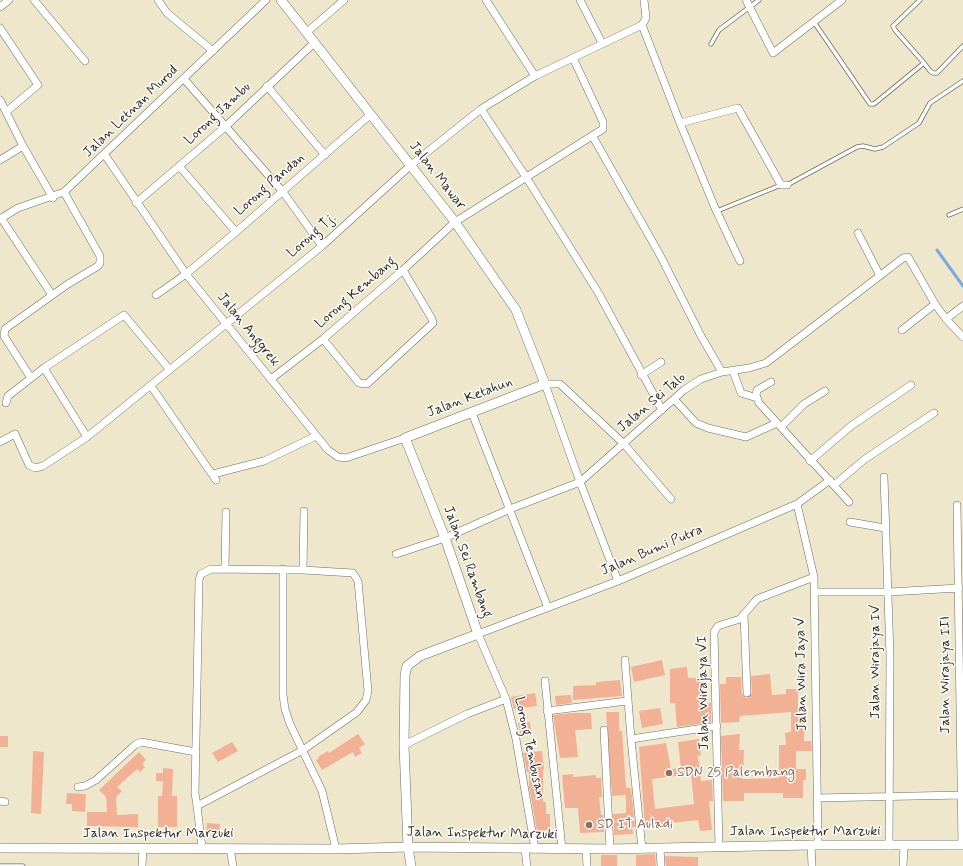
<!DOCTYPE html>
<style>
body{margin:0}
canvas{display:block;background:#efe7cc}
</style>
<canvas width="963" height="866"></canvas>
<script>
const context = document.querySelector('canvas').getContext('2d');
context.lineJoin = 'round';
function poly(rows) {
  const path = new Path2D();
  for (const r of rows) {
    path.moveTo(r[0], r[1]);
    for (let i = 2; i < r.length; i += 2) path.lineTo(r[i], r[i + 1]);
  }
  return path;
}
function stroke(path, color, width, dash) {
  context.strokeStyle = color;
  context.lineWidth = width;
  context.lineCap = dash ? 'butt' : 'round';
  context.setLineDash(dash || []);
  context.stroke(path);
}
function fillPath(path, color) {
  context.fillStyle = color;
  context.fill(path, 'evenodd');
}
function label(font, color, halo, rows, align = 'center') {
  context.font = font + ' Mynerve,sans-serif';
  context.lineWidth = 3;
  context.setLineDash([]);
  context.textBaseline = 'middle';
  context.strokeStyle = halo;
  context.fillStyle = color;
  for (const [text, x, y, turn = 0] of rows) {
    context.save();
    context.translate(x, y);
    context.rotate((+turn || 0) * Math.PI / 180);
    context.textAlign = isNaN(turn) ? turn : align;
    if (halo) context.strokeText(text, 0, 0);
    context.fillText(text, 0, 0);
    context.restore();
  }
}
stroke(poly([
 [937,250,963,286]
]), '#78aae4', 3);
fillPath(poly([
 [662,660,665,675,634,682,631,667],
 [687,667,688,678,701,678,703,704,711,703,711,722,677,727,675,703,670,703,670,669],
 [770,674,772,695,786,694,786,689,798,689,798,714,805,714,804,741,811,741,812,751,796,751,796,769,806,769,806,780,803,780,803,798,783,798,783,793,744,793,744,801,723,801,721,736,740,734,739,750,744,750,743,779,779,778,779,745,786,745,785,733,791,732,791,712,740,716,739,722,721,723,720,684,726,684,726,677,741,677,742,694,744,697,748,698,752,693,751,676],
 [620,680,622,696,573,700,573,686,596,685,596,682],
 [535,693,537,706,514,709,511,697],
 [571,695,572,703,556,705,555,696],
 [660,708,663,724,642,728,639,711],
 [606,712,619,712,619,731,622,731,626,788,631,788,635,827,632,827,633,834,614,835,613,814,626,813,626,795,612,796],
 [573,713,591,713,592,729,575,730,578,757,560,758,553,715],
 [530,722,531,732,520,733,518,723],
 [358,734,365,744,359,748,362,753,355,757,353,752,322,770,316,760,319,759,318,757,328,751,329,753],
 [0,736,8,736,8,747,0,747],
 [699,739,701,755,698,756,701,781,712,780,713,801,709,801,712,830,700,831,698,820,645,826,639,747,666,743,671,769,681,768,678,742],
 [691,774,694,804,655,809,652,779],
 [232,742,238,751,218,762,212,753],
 [33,751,44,752,41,814,31,813],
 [542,751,544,769,543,770,543,802,546,802,546,814,550,814,550,830,537,831,529,786,529,772,527,772,523,753],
 [139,752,146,760,142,764,145,767,140,772,137,769,117,787,122,791,116,797,117,815,138,814,138,827,87,826,87,812,107,812,106,797,99,790],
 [163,768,173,769,172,796,177,796,177,827,158,827,158,796,162,796,163,781,156,781,156,773,163,773],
 [573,774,573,777,596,775,596,778,601,778,602,797,599,797,601,815,603,815,604,832,580,833,578,808,565,808,562,775],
 [67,793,86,794,85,812,72,811,72,804,66,804],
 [207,823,220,824,219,833,206,832],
 [655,854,656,866,636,866,636,855],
 [601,855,617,855,617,866,601,866],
 [665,856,698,857,698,866,666,866]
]), '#f2b095');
const service = poly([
 [920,0,893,26,895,30,924,63],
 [814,22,870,104,874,104,924,63,930,71,933,73,937,73,963,46],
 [711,44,719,30,759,0],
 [787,185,857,147,863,146,875,149,883,147,919,123,930,103,963,81],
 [717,211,781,185],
 [949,215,963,209],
 [0,866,23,866]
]);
const minor = poly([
 [34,0,85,61],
 [158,0,167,13,213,51],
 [486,0,535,76],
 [580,0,602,43],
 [746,0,773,53,842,0],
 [0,7,9,0],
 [642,25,680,123,715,208,740,261],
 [0,28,38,85,6,112],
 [307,32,344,0],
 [184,79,283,192,322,246],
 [267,86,325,155],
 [0,100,23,146,53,198],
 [481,109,526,177,599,294,662,410],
 [680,123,738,108,781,185,787,185],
 [593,137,660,255,701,336,722,372],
 [105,155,186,274,328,450,338,457,346,458,405,438],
 [0,160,23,146],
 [179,166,236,232],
 [136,203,225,127,315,42],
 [1,218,52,295],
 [0,219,18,208,64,192,266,0],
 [858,233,880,276],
 [156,295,186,274,236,232,370,115],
 [935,304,946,319,963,337],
 [946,319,963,306],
 [323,339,359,383,367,384,433,323,432,319,403,270],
 [44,368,87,437],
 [733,371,741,393,757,398],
 [641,375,661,362],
 [31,378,4,336,5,329,68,284,98,266,100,263,100,256,64,192],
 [271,379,323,339,403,270,455,222,603,129,603,122,573,58],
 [771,382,757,390,756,395,759,403,849,502],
 [151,386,216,480],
 [674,399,696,423,708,428,746,437,777,423],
 [6,403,8,396,44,368,124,315,170,370],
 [472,413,548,608],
 [781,427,804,404,825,391],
 [0,442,15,434,29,465,35,468,43,466,87,437,322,246,411,165,481,109,535,76,642,25,646,18,644,0],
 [810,461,851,426,911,385],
 [213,474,264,461,316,436],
 [884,477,890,656,889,846],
 [834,485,865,459,934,413],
 [797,504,814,577,818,845],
 [957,505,962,845],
 [850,522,885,528],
 [396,554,445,538,510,509,580,482,684,390,701,379,722,372,749,368,766,363,903,258,908,257,935,304,902,330],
 [225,569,226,512],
 [283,569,283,695,285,709,290,724,322,791,336,849],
 [303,570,304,511],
 [618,581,580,482,545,384,560,384,624,444,671,499],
 [814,592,889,592,959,588],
 [744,614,747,693],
 [625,660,631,739],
 [545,681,562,849],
 [547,711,627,701],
 [604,730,610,849],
 [404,745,467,714,506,699],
 [78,787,85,786,96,780,135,745,141,742,196,752],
 [817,798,963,795],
 [0,801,5,802],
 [197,806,303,750,357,712,366,700,368,691,358,581,353,573,303,570,211,569,201,574,199,580,195,793,197,806,202,848],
 [811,845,812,866],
 [719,847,714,632,718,626,740,619,757,599,814,577],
 [230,848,233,866],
 [660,848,661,866],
 [525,849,527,866],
 [535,849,516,739,506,699,478,634,618,581,797,504,830,480],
 [586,849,587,866],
 [642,849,631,739,717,726],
 [142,866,143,848],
 [903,866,904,846]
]);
const tertiary = poly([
 [281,0,455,222,516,310,545,384,405,438,445,538,478,634,420,656,407,666,405,675,404,745,408,847,411,866],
 [0,848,336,849,408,847,610,849,811,845,963,845]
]);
stroke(service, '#706d63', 5);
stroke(minor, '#706d63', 8);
stroke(tertiary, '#706d63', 10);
stroke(service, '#fff', 3.5);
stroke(minor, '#fff', 7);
stroke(tertiary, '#fff', 9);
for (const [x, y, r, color] of [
 [669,773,4,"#8d6e63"],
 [589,825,4,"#8d6e63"]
]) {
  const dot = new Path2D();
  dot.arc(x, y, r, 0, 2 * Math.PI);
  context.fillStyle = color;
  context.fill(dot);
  stroke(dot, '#fdfcf7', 1.5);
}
label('14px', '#2b2b2b', '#fdfcf7', [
 ["Jalan Letnan Murod",131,112,-44],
 ["Lorong Jambu",218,114,-43],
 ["Jalan Mawar",437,176,52],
 ["Lorong Pandan",270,185,-41],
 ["Lorong Tj.",312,236,-41],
 ["Lorong Kembang",356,293,-41],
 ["Jalan Anggrek",248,330,51],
 ["Jalan Ketahun",470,398,-21],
 ["Jalan Sei Talo",652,403,-40],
 ["Jalan Bumi Putra",652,551,-23],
 ["Jalan Sei Rambang",467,562,70],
 ["Jalan Wirajaya IV",876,662,-90],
 ["Jalan Wira Jaya V",802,674,-91],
 ["Jalan Wirajaya III",946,675,-90],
 ["Jalan Wirajaya VI",704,693,-91],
 ["Lorong Tembusan",529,748,78],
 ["Jalan Inspektur Marzuki",805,832],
 ["Jalan Inspektur Marzuki",158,834],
 ["Jalan Inspektur Marzuki",482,834,1]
]);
label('14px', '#785e54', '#fdfcf7', [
 ["SDN 25 Palembang",677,773],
 ["SD IT Auladi",597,825]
], 'left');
</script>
